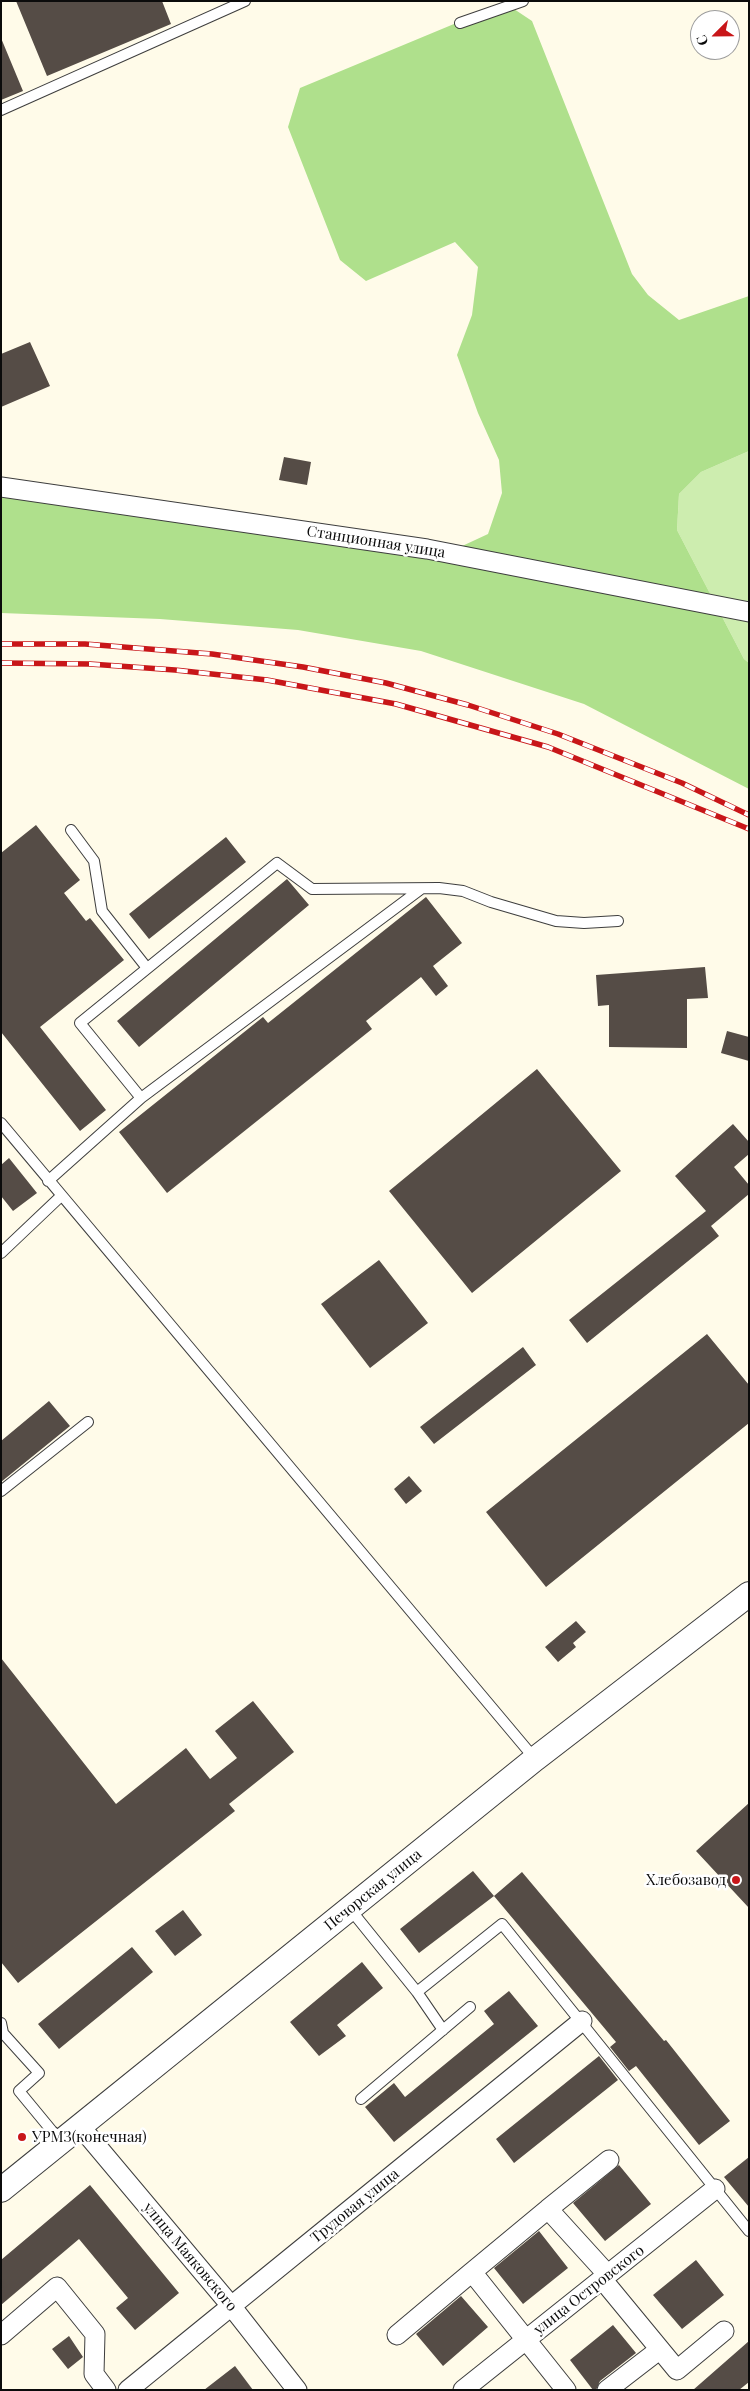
<!DOCTYPE html>
<meta charset="utf-8">
<style>
body{margin:0}
#map{position:relative;width:750px;height:2391px;overflow:hidden;background:#fffbe9;font-family:"Playfair Display",serif}
canvas{display:block}
.frame{position:absolute;inset:0;border:2px solid #0b0b0b;pointer-events:none}
.north{position:absolute;left:690px;top:10px;width:50px;height:50px;box-sizing:border-box;background:#fff;border:1px solid #9d9d9d;border-radius:50%;rotate:247deg;font-size:14px;font-weight:700;line-height:20px;text-align:center;color:#0b0b0b}
.north::after{content:'';display:block;margin:auto;width:18px;height:22px;background:#c81619;clip-path:polygon(50% 0,100% 100%,50% 72%,0 100%)}
</style>
<div id="map">
<canvas width="750" height="2391"></canvas>
<div class="frame"></div>
<div class="north">С</div>
</div>
<script>
const context = document.querySelector('canvas').getContext('2d');
context.lineJoin = 'round';
function fillPath(path, color) {
  context.fillStyle = color;
  context.fill(path, 'evenodd');
}
function poly(rows) {
  const path = new Path2D();
  for (const r of rows) {
    path.moveTo(r[0], r[1]);
    for (let i = 2; i < r.length; i += 2) path.lineTo(r[i], r[i + 1]);
  }
  return path;
}
function stroke(path, color, width, dash) {
  context.strokeStyle = color;
  context.lineWidth = width;
  context.lineCap = dash ? 'butt' : 'round';
  context.setLineDash(dash || []);
  context.stroke(path);
}
function label(font, color, halo, rows, align = 'center') {
  context.font = font + ' "Playfair Display",serif';
  context.lineWidth = 5;
  context.setLineDash([]);
  context.textBaseline = 'middle';
  context.strokeStyle = halo;
  context.fillStyle = color;
  for (const [text, x, y, turn = 0] of rows) {
    context.save();
    context.translate(x, y);
    context.rotate((+turn || 0) * Math.PI / 180);
    context.textAlign = isNaN(turn) ? turn : align;
    if (halo) context.strokeText(text, 0, 0);
    context.fillText(text, 0, 0);
    context.restore();
  }
}
fillPath(poly([
 [749,451,749,663,744,659,677,530,679,494,701,472]
]), '#cdedaf');
fillPath(poly([
 [490,9,514,9,532,21,632,274,648,295,679,320,749,296,749,451,701,472,679,494,677,530,744,659,749,663,749,789,584,704,421,651,298,630,160,619,1,613,1,497,39,500,445,554,488,534,502,493,499,460,478,413,457,355,472,315,478,267,455,242,366,281,340,260,288,127,300,88]
]), '#afe08c');
fillPath(poly([
 [16,1,162,1,171,24,47,76],
 [1,38,23,91,1,100],
 [30,342,50,386,1,407,1,354],
 [284,457,311,462,307,485,279,480],
 [36,825,80,880,64,893,86,921,90,918,124,960,40,1027,106,1110,80,1131,1,1032,1,853],
 [226,837,246,862,149,939,129,914],
 [287,879,309,905,139,1047,117,1021],
 [426,897,462,943,433,966,448,986,436,996,421,977,366,1021,372,1029,167,1193,119,1132,263,1017,268,1023],
 [705,967,708,998,687,999,687,1048,609,1047,609,1005,598,1006,596,975],
 [727,1031,749,1037,749,1061,721,1053],
 [537,1069,621,1171,472,1293,389,1191],
 [733,1124,749,1142,749,1154,734,1167,749,1185,749,1194,711,1226,719,1236,587,1343,569,1320,706,1211,675,1176],
 [9,1158,37,1193,13,1211,1,1196,1,1165],
 [379,1260,428,1323,370,1368,321,1304],
 [707,1334,749,1385,749,1423,546,1587,486,1512],
 [523,1347,536,1365,434,1444,420,1427],
 [49,1401,70,1426,1,1482,1,1441],
 [409,1476,422,1491,406,1504,394,1489],
 [576,1621,586,1632,573,1643,576,1647,558,1662,545,1647],
 [1,1658,116,1804,186,1748,210,1779,237,1758,215,1731,253,1701,294,1752,229,1804,235,1811,18,1983,1,1962],
 [749,1803,749,1908,696,1851],
 [473,1871,494,1896,419,1953,400,1929],
 [522,1872,664,2041,666,2040,730,2121,699,2145,636,2066,629,2071,610,2047,616,2042,494,1896],
 [183,1910,202,1935,175,1956,155,1931],
 [132,1947,153,1972,59,2049,38,2024],
 [362,1962,383,1988,337,2025,346,2036,319,2056,290,2022],
 [509,1991,538,2026,394,2142,365,2107,394,2083,405,2097,494,2024,484,2011],
 [599,2056,618,2080,514,2163,496,2139],
 [749,2157,749,2207,724,2177],
 [619,2165,651,2204,605,2241,573,2203],
 [90,2185,179,2293,135,2330,116,2308,128,2298,79,2239,1,2305,1,2260],
 [539,2231,568,2268,523,2304,494,2268],
 [696,2260,724,2295,682,2329,653,2295],
 [461,2296,488,2327,443,2366,416,2334],
 [613,2325,636,2353,600,2381,596,2390,593,2390,570,2360],
 [69,2336,83,2357,68,2369,52,2349],
 [749,2341,749,2382,739,2390,693,2390],
 [235,2366,253,2390,204,2390]
]), '#554c46');
const service = poly([
 [460,23,523,1],
 [1,110,245,1],
 [71,830,94,861,102,911,147,968],
 [141,1098,80,1023,277,863,312,889,439,888,463,891,491,902,556,921,584,923,618,921],
 [1,1123,535,1759],
 [48,1181,141,1098,421,889],
 [1,1253,61,1196],
 [1,1491,88,1422],
 [350,1909,417,1992,443,2030],
 [417,1992,502,1924,749,2231],
 [1,2023,3,2033,39,2073,19,2091,52,2131,63,2140],
 [361,2099,470,2007]
]);
const minor = poly([
 [1,487,427,549,749,612],
 [80,2126,232,2307,297,2390],
 [548,2209,472,2272,566,2390],
 [608,2275,548,2209,609,2160],
 [602,2279,677,2370,724,2331],
 [1,2335,57,2287,95,2334,94,2374,106,2390],
 [397,2335,472,2272],
 [128,2390,582,2021],
 [463,2390,715,2189],
 [607,2390,659,2350]
]);
const tertiary = poly([
 [1,2190,535,1759,749,1594]
]);
stroke(service, '#3e3e3e', 12);
stroke(minor, '#3e3e3e', 21);
stroke(tertiary, '#3e3e3e', 26);
stroke(service, '#fff', 10);
stroke(minor, '#fff', 19);
stroke(tertiary, '#fff', 24);
const rail = poly([
 [1,644,85,644,212,654,303,667,386,683,468,705,558,734,682,783,749,815],
 [1,663,90,664,175,670,267,680,396,704,548,747,749,829]
]);
stroke(rail, '#c81619', 5.5);
stroke(rail, '#fff', 4, [11]);
for (const [x, y, r, color] of [
 [736,1880,5,"#c81619"],
 [22,2137,5,"#c81619"]
]) {
  const dot = new Path2D();
  dot.arc(x, y, r, 0, 2 * Math.PI);
  context.fillStyle = color;
  context.fill(dot);
  stroke(dot, '#fff', 2);
}
label('15px', '#0b0b0b', '#fff', [
 ["Станционная улица",376,542,9],
 ["Печорская улица",373,1890,-39],
 ["Трудовая улица",355,2206,-39],
 ["улица Маяковского",190,2257,50],
 ["улица Островского",589,2290,-38]
]);
label('15px', '#0b0b0b', '#fff', [
 ["Хлебозавод",726,1880],
 ["УРМЗ(конечная)",32,2137,"left"]
], 'right');
</script>
